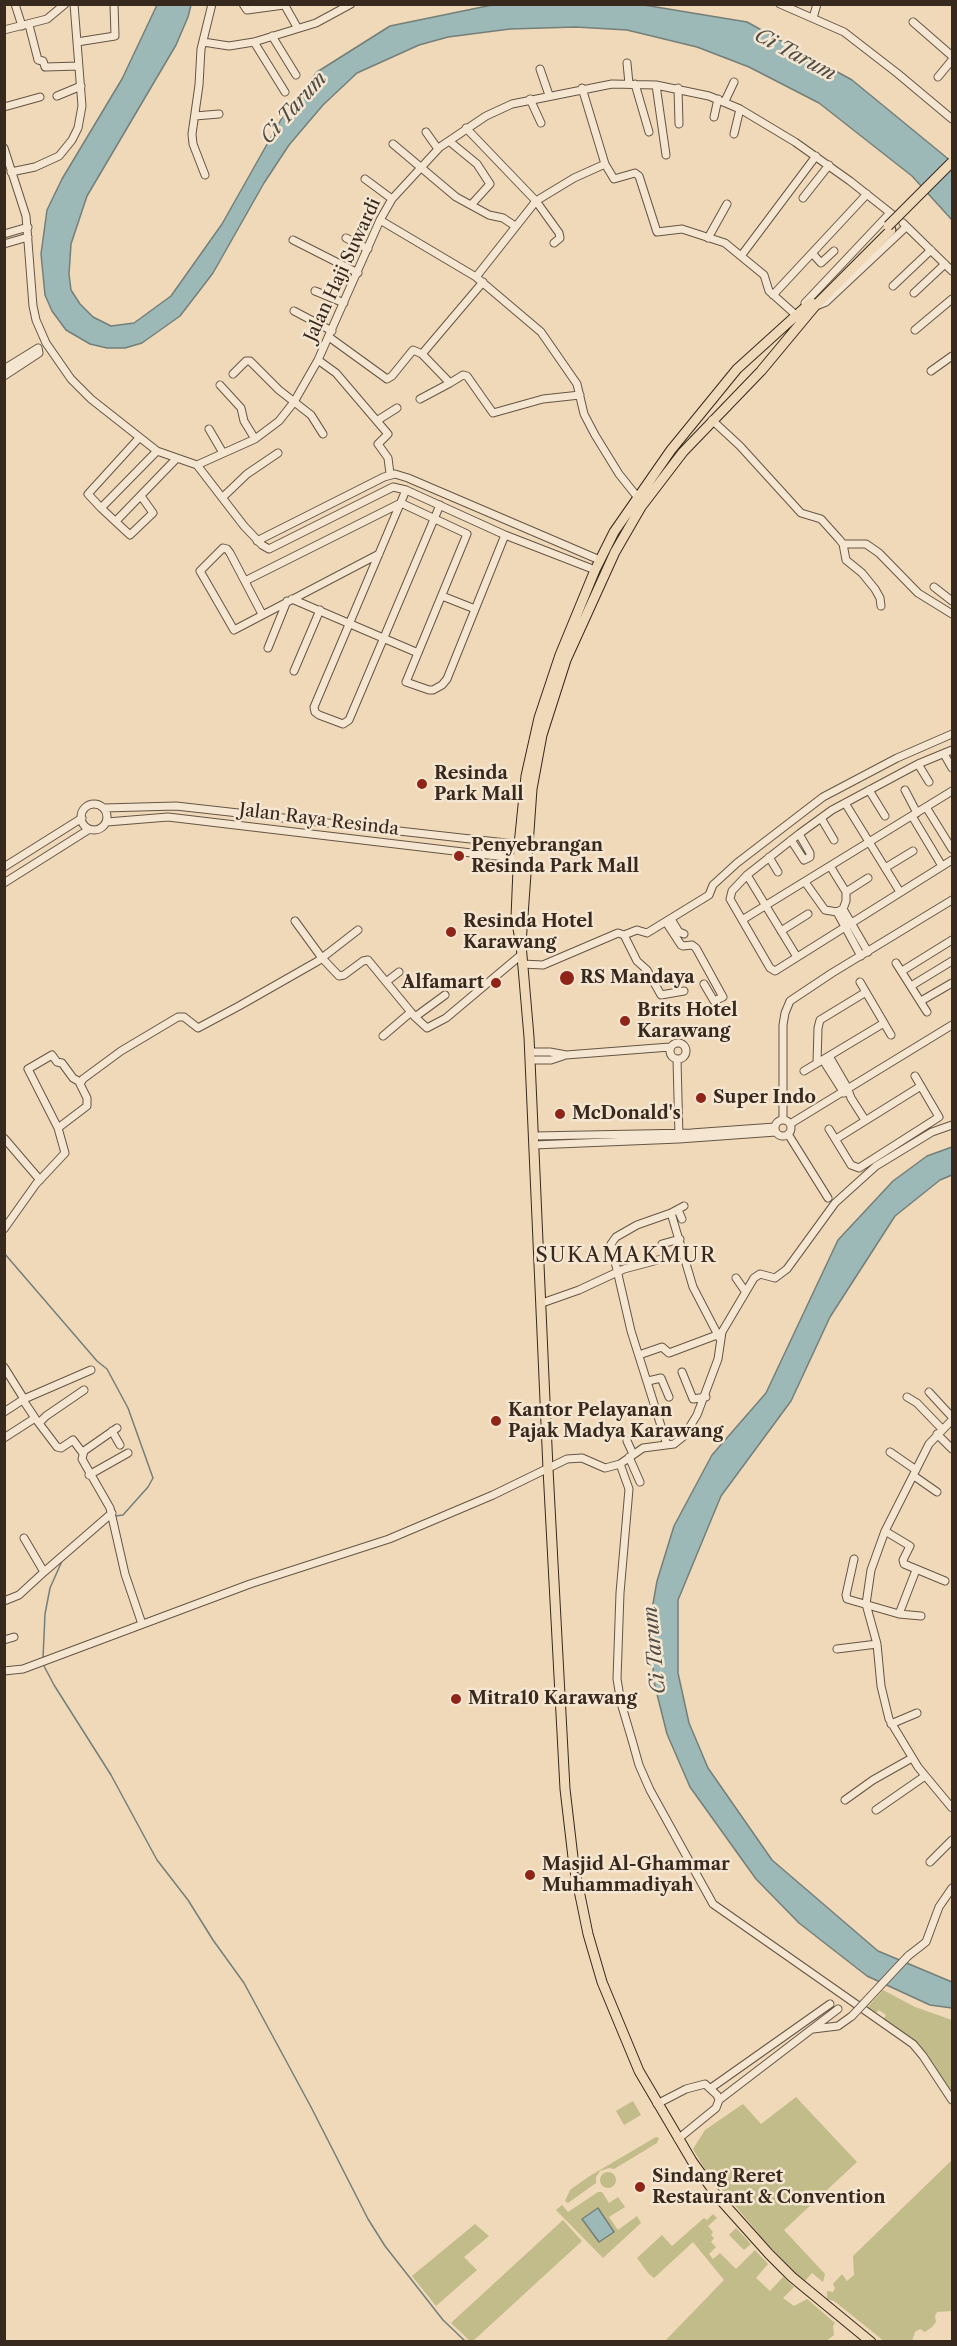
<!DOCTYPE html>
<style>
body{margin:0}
#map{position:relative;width:957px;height:2346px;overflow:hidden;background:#efd9b8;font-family:"Libre Caslon Text",serif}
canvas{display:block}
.frame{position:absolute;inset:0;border:6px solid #38291f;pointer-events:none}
</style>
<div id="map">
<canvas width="957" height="2346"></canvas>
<div class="frame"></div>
</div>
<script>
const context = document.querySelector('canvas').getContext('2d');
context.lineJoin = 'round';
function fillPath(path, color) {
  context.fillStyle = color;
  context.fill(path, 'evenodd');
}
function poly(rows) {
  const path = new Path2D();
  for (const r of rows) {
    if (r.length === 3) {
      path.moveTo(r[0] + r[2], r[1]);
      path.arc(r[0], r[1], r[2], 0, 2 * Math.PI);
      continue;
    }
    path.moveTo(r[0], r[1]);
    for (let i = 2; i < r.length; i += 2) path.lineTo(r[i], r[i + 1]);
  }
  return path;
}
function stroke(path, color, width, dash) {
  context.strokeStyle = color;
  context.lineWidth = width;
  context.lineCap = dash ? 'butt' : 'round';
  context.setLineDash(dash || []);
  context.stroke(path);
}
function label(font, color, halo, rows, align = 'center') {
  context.font = font + ' "Libre Caslon Text",serif';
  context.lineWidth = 5;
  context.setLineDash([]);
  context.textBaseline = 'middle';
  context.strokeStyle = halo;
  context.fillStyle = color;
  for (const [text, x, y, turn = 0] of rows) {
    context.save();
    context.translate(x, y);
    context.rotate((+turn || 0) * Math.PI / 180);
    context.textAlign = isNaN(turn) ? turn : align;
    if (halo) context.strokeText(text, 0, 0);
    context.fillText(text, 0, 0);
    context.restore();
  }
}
fillPath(poly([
 [883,1990,915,2007,952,2020,952,2096,925,2054,882,2021,886,2015,879,2010,874,2015,866,2009],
 [796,2097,857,2162,784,2230,825,2274,823,2282,812,2273,804,2282,763,2239,706,2171,693,2149,705,2130,743,2104,761,2124],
 [633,2101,641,2115,624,2125,616,2111],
 [656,2137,659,2138,657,2143,614,2169,609,2168,600,2171,596,2177,596,2183,568,2203,565,2201,570,2190,588,2177],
 [952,2160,952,2311,937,2312,935,2316,936,2322,932,2327,925,2332,920,2329,915,2332,912,2341,884,2341,834,2301,827,2299,827,2291,833,2292,835,2288,833,2284,842,2274,847,2281,854,2275,853,2256],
 [608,2180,8],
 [598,2192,602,2192,609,2203,618,2197,625,2207,609,2217,618,2230,637,2216,641,2223,603,2258,556,2210,562,2205,568,2212],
 [713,2214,717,2218,708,2226,713,2232,711,2235,714,2238,711,2242,716,2247,709,2254,713,2259,720,2253,736,2269,755,2250,768,2264,756,2278,770,2291,783,2277,794,2287,783,2298,794,2306,807,2299,835,2323,833,2326,834,2335,825,2342,665,2341,724,2280,693,2242,654,2278,648,2273,637,2258,662,2235,672,2246,704,2218,707,2220],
 [563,2220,582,2241,473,2341,470,2341,451,2323],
 [475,2224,489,2236,464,2257,477,2270,436,2306,412,2276],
 [736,2228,751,2244,744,2250,729,2235]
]), '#c1bc89');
const water = poly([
 [157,5,191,5,188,17,176,45,87,196,71,244,69,274,71,290,80,304,93,317,111,326,134,323,171,296,222,224,283,116,317,72,390,26,492,5,644,5,747,22,852,80,952,162,952,220,912,176,819,103,749,67,697,47,627,30,576,27,510,29,448,37,419,45,357,73,323,105,289,145,264,183,213,273,180,316,142,343,125,348,107,348,90,344,66,330,52,311,45,295,41,254,47,210,62,179,122,79,157,5],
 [952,1147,952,1175,940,1180,895,1216,830,1317,791,1401,721,1496,678,1600,678,1673,689,1723,708,1768,772,1860,878,1951,952,1982,952,2008,930,2005,867,1976,799,1923,756,1879,690,1787,667,1734,654,1682,650,1621,657,1581,674,1526,712,1455,766,1393,838,1240,893,1181,927,1156,952,1147],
 [598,2208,614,2232,599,2242,582,2219,598,2208]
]);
fillPath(water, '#9cb9b7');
stroke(water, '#747f7a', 1.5);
stroke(poly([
 [4,1253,97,1361,107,1369,128,1408,153,1478,148,1487,123,1515,115,1516],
 [43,1658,45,1614,50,1588,62,1561],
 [44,1666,54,1685,111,1775,157,1860,188,1900,213,1940,244,1983,311,2107,368,2219,385,2246,443,2320,466,2342]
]), '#747f7a', 1.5);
const minor = poly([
 [15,4,22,26],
 [243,4,247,10,284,5],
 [284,4,297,27],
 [780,4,844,32,897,73,952,119],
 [813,18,817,4],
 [913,22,952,56],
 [29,25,38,60,43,61,45,67,79,66],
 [4,30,47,19,65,4],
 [272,36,296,75],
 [77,42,115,36,114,4],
 [203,42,229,46,254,42,316,23,351,4],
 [254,42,285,92],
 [627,63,629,84],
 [540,69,549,95],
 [938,77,952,60],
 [635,84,649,132],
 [656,85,666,155],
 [582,88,605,164,614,179,635,173,639,176,657,232,682,229,725,243,764,275,769,291,797,316],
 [678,88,679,124],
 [57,96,81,86],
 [530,99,541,123],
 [725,101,734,82],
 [4,107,40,97],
 [195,116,219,114],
 [714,117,718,99],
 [466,128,536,201,559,233,560,238,554,243],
 [426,132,438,149],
 [734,134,740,109],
 [449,141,477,164,490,184,471,205],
 [393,144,456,197,489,215,503,218,515,226],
 [4,148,26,216,33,306,36,320,46,343,71,379,91,399,157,451,197,465,255,439,279,421,294,402,318,360,380,220,392,199,440,147,486,116,512,104,612,84,656,85,709,96,740,109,795,142,850,181,893,215],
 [11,172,35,167,59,156,72,140,78,128,82,106,74,4],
 [205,175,193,144,192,134,199,85,201,49,212,4],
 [365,179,392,199],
 [803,198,829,165],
 [380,220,476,277,541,332,577,384,584,414,595,435,619,474,635,494],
 [903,223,952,271],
 [4,234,28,227],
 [346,238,368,249],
 [708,238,727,204],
 [293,240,358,273],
 [4,244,28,237],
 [812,253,821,263,834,251],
 [741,256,816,156],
 [476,277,536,201,574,178,605,164],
 [893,286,931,250],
 [315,291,344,303],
 [914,293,945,264],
 [773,295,867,194],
 [805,303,890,213],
 [816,306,826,302,906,227],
 [294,311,332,331],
 [915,330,952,299],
 [329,337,387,379,392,376,413,350,422,354,483,282],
 [422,354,450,383,463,375,467,376,493,413,543,399,580,395],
 [318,360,336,373,388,434,378,444,388,458,390,474],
 [4,369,38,348],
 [931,371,952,356],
 [233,374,246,361,250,361,279,390,311,415,323,434],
 [4,376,39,353,38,348],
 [220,385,241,408,244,421,255,439],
 [420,399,450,383],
 [378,420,397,408],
 [712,420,740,446,801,513,821,519,839,539,843,544,846,560,862,573,875,589,880,598,881,606],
 [209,429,223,453],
 [139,438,88,494,101,508,157,451],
 [197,465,244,526,262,545,269,549,393,487,406,490,505,535,590,568],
 [406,490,314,707,315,712,319,715,343,724,349,720,440,505],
 [223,497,247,474,278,453],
 [101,508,130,535,153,513,141,496],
 [116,521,176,459],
 [257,541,384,477,395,474,408,478,595,558],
 [843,544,866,544,879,553,918,593,952,614],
 [245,581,401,503,467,534,406,682,429,690,433,690,442,685,447,679,505,535],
 [934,587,952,601],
 [442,596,475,609],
 [292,599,418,653],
 [262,614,230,553,227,549,223,548,200,571,234,630,379,554],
 [268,648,287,601],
 [294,671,320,610],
 [952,750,918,764,832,810,799,834,747,875,732,891,730,899,770,968,775,971,952,860],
 [944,754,952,768],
 [918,764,929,782],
 [869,790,885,816],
 [905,790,917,813],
 [845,803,900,892],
 [94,817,13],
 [926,807,952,849],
 [104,808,176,806,515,844],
 [912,816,942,866],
 [821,818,834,840],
 [107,822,168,817,522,859],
 [791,840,804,860,810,857,810,853,799,834],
 [769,857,778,872],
 [4,867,82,818],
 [885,868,913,851],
 [747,875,797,957],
 [805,882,825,910,837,912,843,909,846,901,846,892,830,866],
 [4,883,88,830],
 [846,892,868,878],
 [843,909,868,952],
 [837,912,861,956],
 [671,919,679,932,684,934],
 [742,920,952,791],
 [295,921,322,958,339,976,344,975,363,961,368,960,415,1017,427,1028,446,1018,521,955],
 [666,922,681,945,683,946,692,945,696,948,723,997,714,1001,704,984],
 [781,931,808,914],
 [624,935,637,961,647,970,661,995,684,991],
 [896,963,927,1012],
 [522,964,543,965,618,933,624,935,637,930,647,933,709,895,713,885,737,863,823,797,897,758,952,734],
 [902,971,952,940],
 [386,982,399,972],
 [860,982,891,1035],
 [911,986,952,961],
 [921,1001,952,983],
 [415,1017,445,995],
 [383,1036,411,1012],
 [678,1051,8],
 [530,1052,550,1052,566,1055,670,1047],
 [829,1056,847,1087,851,1098,865,1120],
 [677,1059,679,1137],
 [530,1060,551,1060,563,1056],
 [823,1060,844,1093],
 [817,1063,818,1028,820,1020,866,992],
 [804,1071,884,1023],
 [783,1119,783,1025,785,1013,790,1001,832,973,952,900],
 [783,1128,8],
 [790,1124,952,1025],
 [58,1128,28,1069,52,1055,57,1062,62,1063,73,1078,80,1082],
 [829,1129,851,1165,859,1168,939,1117,915,1076],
 [788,1134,828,1198],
 [534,1136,691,1133,775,1127],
 [4,1138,40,1180],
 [836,1139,921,1086],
 [534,1145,679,1139,776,1132],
 [678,1210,682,1219],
 [671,1213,693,1287,720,1339],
 [4,1229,36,1184,65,1153,58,1128,87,1106,87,1098,80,1084,83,1079,121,1051,178,1017,184,1017,198,1028,239,1006,318,961,358,930],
 [662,1244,680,1239],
 [736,1278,745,1291],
 [542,1303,579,1290,624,1269,684,1253],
 [639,1355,662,1347,669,1353,717,1335],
 [4,1367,24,1399,4,1412],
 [682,1372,693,1399,706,1397],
 [648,1381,661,1378,669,1397],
 [929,1392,952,1417],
 [907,1397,917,1403,942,1429],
 [24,1399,91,1370],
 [23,1400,35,1418],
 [952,1420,929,1444,885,1531,871,1570,866,1604,877,1644,881,1686,889,1719,918,1767,952,1808],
 [39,1423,46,1416,84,1390],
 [117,1428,84,1451,82,1459,110,1508,125,1574,142,1624],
 [112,1431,120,1445],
 [937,1434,952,1449],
 [4,1438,35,1418,57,1447,61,1448,73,1440,82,1452],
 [627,1441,633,1454],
 [667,1445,631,1331,611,1244,616,1237,637,1225,671,1213,684,1206],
 [890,1452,916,1470],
 [629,1457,640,1482],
 [620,1464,629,1489,620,1593,617,1679,621,1703,632,1740,639,1765,650,1790,713,1904,913,2044,923,2056,952,2100],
 [89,1475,128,1453],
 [914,1476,937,1492],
 [885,1531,910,1546,903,1560,904,1564,945,1581],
 [854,1559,846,1595,847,1599,899,1614,921,1616],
 [44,1572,112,1513],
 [4,1601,19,1595,44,1572,24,1538],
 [899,1614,916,1570],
 [4,1640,14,1637],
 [837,1649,877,1644],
 [4,1671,23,1669,250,1584,389,1539,493,1495,567,1459,582,1458,605,1468,609,1467,620,1464,643,1448,674,1444,684,1436,697,1415,718,1359,722,1332,754,1278,760,1274,775,1278,787,1269,835,1203,876,1166,932,1132,952,1125],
 [891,1724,917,1713],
 [845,1800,873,1780,912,1758],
 [876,1810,925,1776],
 [930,1862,952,1840],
 [908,1956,926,1942,939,1907,952,1888],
 [813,2029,838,2026,852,2016],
 [711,2088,830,2004],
 [719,2100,838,2009],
 [657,2104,686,2089,705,2084,717,2095,719,2100,716,2108,678,2139]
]);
const major = poly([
 [520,940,516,917,519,845,526,776,539,718,560,655,595,570,614,532,671,450,737,369,811,302],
 [871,2342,792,2277,769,2254,717,2196,692,2161,639,2071,602,1982,588,1934,574,1866,565,1789,548,1469,529,1037,521,944,532,789,542,735,566,660,615,552,641,507,683,452,761,371,815,306,891,230]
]);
stroke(minor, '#665545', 9);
stroke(major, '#38291f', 11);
stroke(minor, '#f5e6d1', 7);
stroke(major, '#efd9b8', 9);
const minorBridge = poly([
 [852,2016,908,1956]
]);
const majorBridge = poly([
 [888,226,952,162]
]);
stroke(minorBridge, '#665545', 9, []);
stroke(majorBridge, '#38291f', 11, []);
stroke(minorBridge, '#f5e6d1', 7);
stroke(majorBridge, '#efd9b8', 9);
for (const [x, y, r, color] of [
 [422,784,6,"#8f2418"],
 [459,856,6,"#8f2418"],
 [451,932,6,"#8f2418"],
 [567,978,8,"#8f2418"],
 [496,983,6,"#8f2418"],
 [625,1021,6,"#8f2418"],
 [701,1098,6,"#8f2418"],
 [560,1114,6,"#8f2418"],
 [496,1421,6,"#8f2418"],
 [456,1699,6,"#8f2418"],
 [530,1875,6,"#8f2418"],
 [640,2187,6,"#8f2418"]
]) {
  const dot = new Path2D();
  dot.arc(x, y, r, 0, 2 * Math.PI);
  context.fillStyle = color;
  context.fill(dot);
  stroke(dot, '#f5e6d1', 2);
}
label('18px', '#38291f', '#f5e6d1', [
 ["Jalan Haji Suwardi",343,270,-65],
 ["Jalan Raya Resinda",319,820,7]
]);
label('bold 18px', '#38291f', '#f5e6d1', [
 ["Resinda",434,774],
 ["Park Mall",434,795],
 ["Penyebrangan",471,846],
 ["Resinda Park Mall",471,867],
 ["Resinda Hotel",463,922],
 ["Karawang",463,943],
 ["RS Mandaya",580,978],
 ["Alfamart",484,983,"right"],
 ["Brits Hotel",637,1011],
 ["Karawang",637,1032],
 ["Super Indo",713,1098],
 ["McDonald's",572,1114],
 ["Kantor Pelayanan",508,1411],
 ["Pajak Madya Karawang",508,1432],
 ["Mitra10 Karawang",468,1699],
 ["Masjid Al-Ghammar",542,1865],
 ["Muhammadiyah",542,1886],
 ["Sindang Reret",652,2177],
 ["Restaurant & Convention",652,2198]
], 'left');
label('italic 20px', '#514d45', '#f5e6d1', [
 ["Ci Tarum",795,55,28],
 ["Ci Tarum",294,108,-48],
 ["Ci Tarum",655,1650,-96]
]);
context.letterSpacing = '1.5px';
label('21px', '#38291f', '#f5e6d1', [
 ["SUKAMAKMUR",626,1256]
]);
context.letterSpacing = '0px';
</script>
